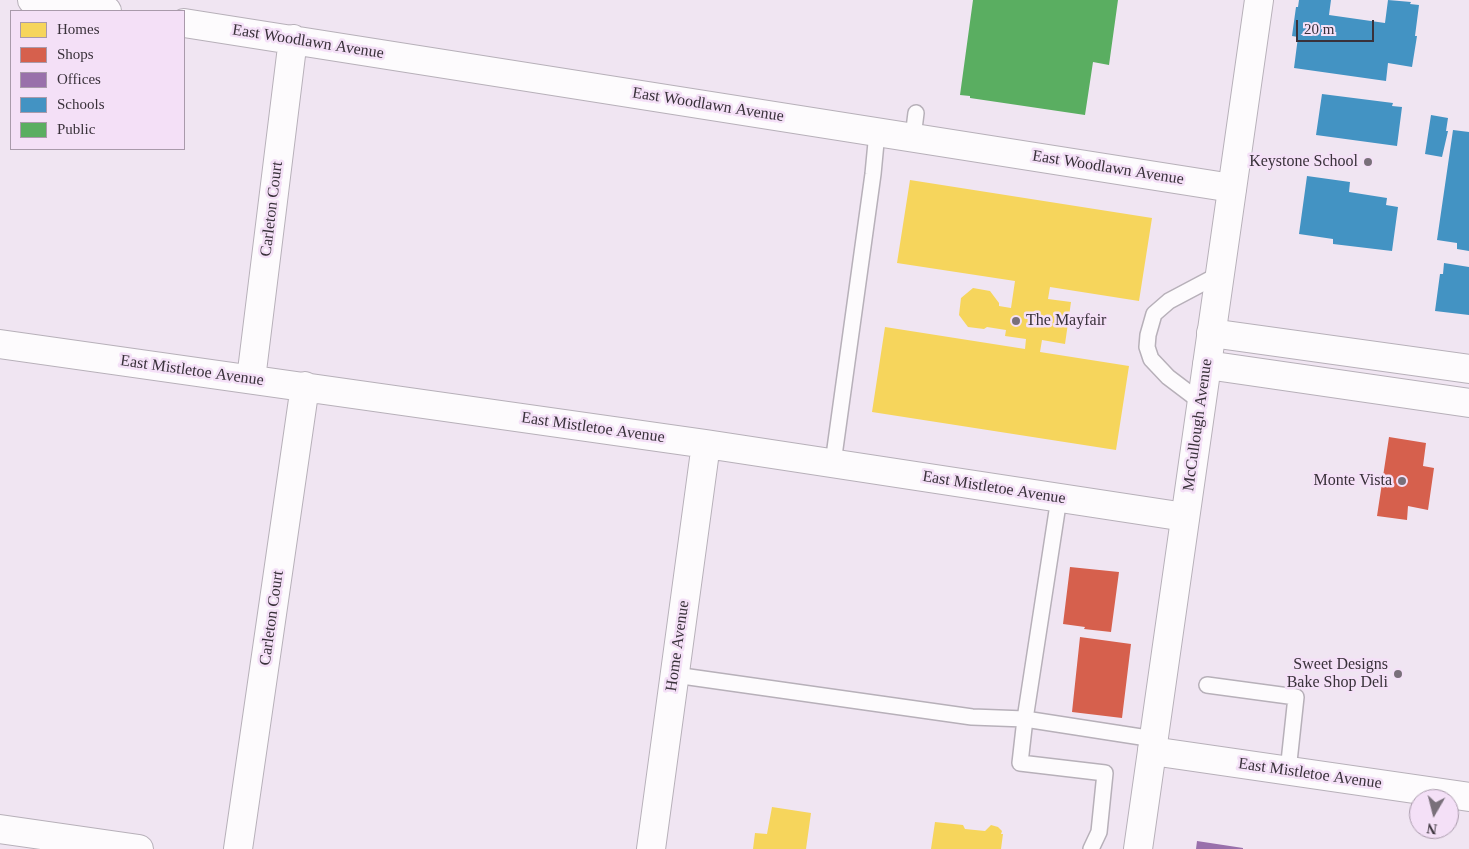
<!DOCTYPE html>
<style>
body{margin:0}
#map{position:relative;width:1469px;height:849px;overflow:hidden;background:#f0e5f2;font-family:Georgia,serif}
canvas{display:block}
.legend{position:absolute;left:10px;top:10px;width:175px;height:140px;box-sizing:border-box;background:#f4e0f7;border:1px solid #a99aab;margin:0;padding:6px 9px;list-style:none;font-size:15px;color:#39313a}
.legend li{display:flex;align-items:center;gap:10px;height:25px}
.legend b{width:25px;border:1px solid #a99aab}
.north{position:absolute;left:1409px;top:789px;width:50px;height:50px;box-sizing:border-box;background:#f4e0f7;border:1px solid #a99aab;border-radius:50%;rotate:188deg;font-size:14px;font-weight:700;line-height:20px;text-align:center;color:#39313a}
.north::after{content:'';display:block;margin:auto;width:18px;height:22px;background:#79707a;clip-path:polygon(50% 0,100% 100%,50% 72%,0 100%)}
.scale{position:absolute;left:1296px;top:20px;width:78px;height:22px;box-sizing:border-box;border:2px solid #39313a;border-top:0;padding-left:6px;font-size:15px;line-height:18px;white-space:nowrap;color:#39313a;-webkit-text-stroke:4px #f4e0f7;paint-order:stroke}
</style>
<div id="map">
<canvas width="1469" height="849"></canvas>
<ul class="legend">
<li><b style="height:14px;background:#f6d55c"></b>Homes</li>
<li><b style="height:14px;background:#d6604d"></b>Shops</li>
<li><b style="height:14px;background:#9970ab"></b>Offices</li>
<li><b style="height:14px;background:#4393c3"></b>Schools</li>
<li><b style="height:14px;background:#5aae61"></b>Public</li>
</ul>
<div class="north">N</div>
<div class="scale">20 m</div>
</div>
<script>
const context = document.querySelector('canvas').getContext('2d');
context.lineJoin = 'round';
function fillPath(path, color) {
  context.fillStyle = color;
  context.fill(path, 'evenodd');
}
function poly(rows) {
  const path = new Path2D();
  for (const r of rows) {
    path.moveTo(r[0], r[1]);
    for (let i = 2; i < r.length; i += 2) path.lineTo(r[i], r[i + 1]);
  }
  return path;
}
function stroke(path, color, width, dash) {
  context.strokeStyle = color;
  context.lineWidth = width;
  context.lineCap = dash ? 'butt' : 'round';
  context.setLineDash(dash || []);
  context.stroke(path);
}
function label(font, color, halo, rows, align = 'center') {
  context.font = font + ' Georgia,serif';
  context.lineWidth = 5;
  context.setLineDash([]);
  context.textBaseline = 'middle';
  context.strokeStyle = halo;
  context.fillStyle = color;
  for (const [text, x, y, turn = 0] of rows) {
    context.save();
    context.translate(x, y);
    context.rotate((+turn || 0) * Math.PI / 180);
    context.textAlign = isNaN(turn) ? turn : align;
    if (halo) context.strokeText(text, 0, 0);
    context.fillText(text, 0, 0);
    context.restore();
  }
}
fillPath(poly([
 [910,180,1152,218,1139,301,1050,287,1048,299,1071,302,1065,344,1042,340,1040,352,1129,366,1116,450,872,412,885,327,1025,349,1026,339,1005,336,1006,330,987,327,984,329,968,327,959,315,961,298,973,288,990,291,999,303,999,306,1011,308,1015,281,897,263],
 [772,807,811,813,806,849,753,849,755,833,767,834],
 [935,822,963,825,965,829,985,831,991,825,998,827,1002,831,1001,834,1003,834,1001,849,931,849]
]), '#f6d55c');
fillPath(poly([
 [1389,437,1426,443,1423,466,1434,468,1428,510,1408,506,1407,520,1377,516],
 [1070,567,1119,572,1111,632,1084,629,1085,627,1063,624],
 [1080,637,1131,644,1122,718,1072,712]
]), '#d6604d');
fillPath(poly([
 [1197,841,1243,848,1243,849,1196,849]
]), '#9970ab');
fillPath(poly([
 [1299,0,1331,0,1329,15,1385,23,1388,0,1411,2,1410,4,1419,5,1415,36,1417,36,1412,67,1388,63,1386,81,1294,68,1298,37,1292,36,1296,7,1298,7],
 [1322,94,1393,103,1392,106,1402,107,1397,146,1316,135],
 [1431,115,1448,118,1446,131,1448,131,1442,157,1425,154],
 [1453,130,1469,132,1469,251,1457,249,1457,243,1437,240],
 [1307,176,1350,182,1349,192,1387,198,1386,205,1398,207,1392,251,1333,244,1333,239,1299,234],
 [1444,263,1469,267,1469,315,1435,311,1440,274,1443,274]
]), '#4393c3');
fillPath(poly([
 [973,0,1118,0,1109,65,1093,62,1085,115,970,98,970,96,960,95]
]), '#5aae61');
const service = poly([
 [913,137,916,113],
 [1201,402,1168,377,1151,359,1147,347,1148,335,1154,314,1169,301,1220,274],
 [833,463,873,174,877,132],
 [1059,498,1025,719,1154,739],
 [675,675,972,717,1025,719,1020,763,1105,773,1099,832,1091,849],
 [1207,685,1296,697,1288,771]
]);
const minor = poly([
 [32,0,107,11],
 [184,23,1232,188],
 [0,344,706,444,1185,517],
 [251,379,293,39],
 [1152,751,1469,797],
 [0,829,139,849],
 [238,849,305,386],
 [651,849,706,444]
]);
const tertiary = poly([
 [1211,333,1469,369],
 [1207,365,1469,403]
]);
const secondary = poly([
 [1138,849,1259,0]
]);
stroke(service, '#b7b0b9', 18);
stroke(minor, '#b7b0b9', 30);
stroke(tertiary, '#b7b0b9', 30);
stroke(secondary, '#b7b0b9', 30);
stroke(service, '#fdfbfd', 15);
stroke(minor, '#fdfbfd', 28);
stroke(tertiary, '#fdfbfd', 28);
stroke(secondary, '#fdfbfd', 28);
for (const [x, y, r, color] of [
 [1368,162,5,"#79707a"],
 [1016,321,5,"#79707a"],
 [1402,481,5,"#79707a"],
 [1398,674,5,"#79707a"]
]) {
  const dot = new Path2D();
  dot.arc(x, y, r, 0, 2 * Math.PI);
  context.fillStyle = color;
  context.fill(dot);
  stroke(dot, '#f4e0f7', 2);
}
label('16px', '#39313a', '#f4e0f7', [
 ["East Woodlawn Avenue",308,42,9],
 ["East Woodlawn Avenue",708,105,9],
 ["East Woodlawn Avenue",1108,168,9],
 ["Carleton Court",272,209,-83],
 ["East Mistletoe Avenue",192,371,8],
 ["McCullough Avenue",1198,425,-82],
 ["East Mistletoe Avenue",593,428,8],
 ["East Mistletoe Avenue",994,488,9],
 ["Carleton Court",272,618,-82],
 ["Home Avenue",678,646,-82],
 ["East Mistletoe Avenue",1310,774,8]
]);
label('16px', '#39313a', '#f4e0f7', [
 ["Keystone School",1358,162],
 ["The Mayfair",1026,321,"left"],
 ["Monte Vista",1392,481],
 ["Sweet Designs",1388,665],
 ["Bake Shop Deli",1388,683]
], 'right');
</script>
